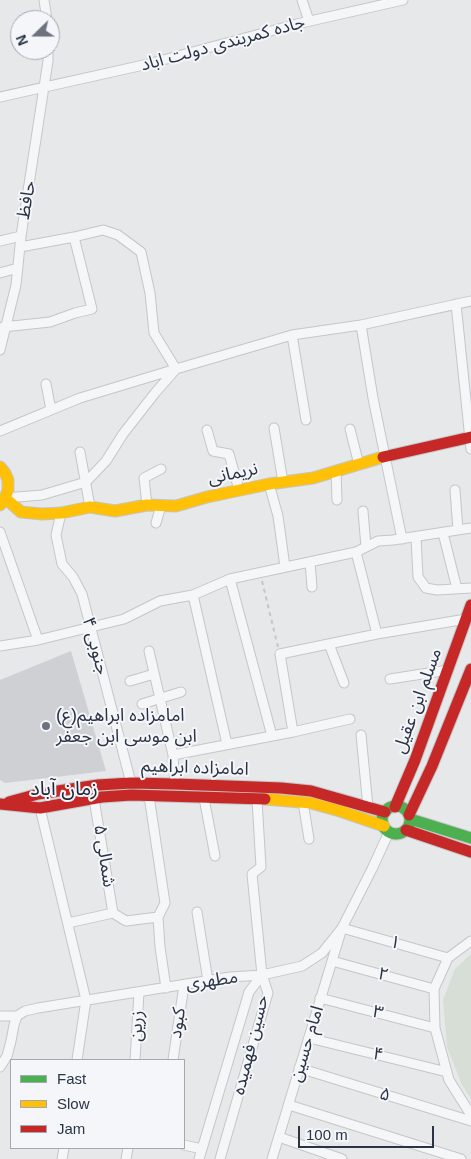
<!DOCTYPE html>
<meta charset="utf-8">
<style>
body{margin:0}
#map{position:relative;width:471px;height:1159px;overflow:hidden;background:#e6e8ea;font-family:Helvetica,sans-serif}
canvas{display:block}
.legend{position:absolute;left:10px;top:1059px;width:175px;height:90px;box-sizing:border-box;background:#f4f6f9;border:1px solid #a4a8b1;margin:0;padding:6px 9px;list-style:none;font-size:15px;color:#2b3445}
.legend li{display:flex;align-items:center;gap:10px;height:25px}
.legend b{width:25px;border:1px solid #a4a8b1}
.north{position:absolute;left:10px;top:10px;width:50px;height:50px;box-sizing:border-box;background:#f4f6f9;border:1px solid #a4a8b1;border-radius:50%;rotate:248deg;font-size:14px;font-weight:700;line-height:20px;text-align:center;color:#2b3445}
.north::after{content:'';display:block;margin:auto;width:18px;height:22px;background:#6c737f;clip-path:polygon(50% 0,100% 100%,50% 72%,0 100%)}
.scale{position:absolute;left:298px;top:1126px;width:136px;height:22px;box-sizing:border-box;border:2px solid #2b3445;border-top:0;padding-left:6px;font-size:15px;line-height:18px;white-space:nowrap;color:#2b3445;-webkit-text-stroke:4px #f4f6f9;paint-order:stroke}
</style>
<div id="map">
<canvas width="471" height="1159"></canvas>
<ul class="legend">
<li><b style="height:6px;background:#4caf50"></b>Fast</li>
<li><b style="height:6px;background:#ffc107"></b>Slow</li>
<li><b style="height:6px;background:#c62828"></b>Jam</li>
</ul>
<div class="north">N</div>
<div class="scale">100 m</div>
</div>
<script>
const context = document.querySelector('canvas').getContext('2d');
context.lineJoin = 'round';
function fillPath(path, color) {
  context.fillStyle = color;
  context.fill(path, 'evenodd');
}
function poly(rows) {
  const path = new Path2D();
  for (const r of rows) {
    if (r.length === 3) {
      path.moveTo(r[0] + r[2], r[1]);
      path.arc(r[0], r[1], r[2], 0, 2 * Math.PI);
      continue;
    }
    path.moveTo(r[0], r[1]);
    for (let i = 2; i < r.length; i += 2) path.lineTo(r[i], r[i + 1]);
  }
  return path;
}
function stroke(path, color, width, dash) {
  context.strokeStyle = color;
  context.lineWidth = width;
  context.lineCap = dash ? 'butt' : 'round';
  context.setLineDash(dash || []);
  context.stroke(path);
}
function label(font, color, halo, rows, align = 'center') {
  context.font = font + ' Helvetica,"Noto Sans Arabic",sans-serif';
  context.lineWidth = 4;
  context.setLineDash([]);
  context.textBaseline = 'middle';
  context.strokeStyle = halo;
  context.fillStyle = color;
  for (const [text, x, y, turn = 0] of rows) {
    context.save();
    context.translate(x, y);
    context.rotate((+turn || 0) * Math.PI / 180);
    context.textAlign = isNaN(turn) ? turn : align;
    if (halo) context.strokeText(text, 0, 0);
    context.fillText(text, 0, 0);
    context.restore();
  }
}
fillPath(poly([
 [471,954,471,1099,462,1085,447,1047,443,1000,455,969]
]), '#d6ded6');
fillPath(poly([
 [71,651,106,771,5,783,0,780,0,680]
]), '#ced0d3');
const street = poly([
 [44,0,47,20],
 [302,0,309,21],
 [0,97,148,64,297,24,403,0],
 [0,241,21,236],
 [0,273,18,268],
 [456,304,471,449],
 [361,325,373,398,402,539],
 [3,327,50,322,75,313,92,309,74,237],
 [292,335,306,420],
 [0,350,16,285,21,236,48,61,48,50],
 [46,384,51,410],
 [274,428,283,482],
 [350,429,359,465],
 [207,430,213,451,229,454,239,490],
 [0,431,80,398,176,369,154,333,150,293,141,252,118,235,103,230,74,237,20,247],
 [80,452,90,507],
 [336,471,337,500],
 [269,484,278,516,285,567],
 [455,490,458,530],
 [5,498,42,495,86,482,106,461,123,434,155,393,176,369,292,335,361,325,471,301],
 [147,505,144,478,161,469],
 [363,511,366,547],
 [61,513,56,535,62,564,73,577,82,594,131,783],
 [156,523,161,506],
 [0,532,38,640],
 [443,533,457,589],
 [416,537,418,577,426,588,437,590,471,588],
 [310,562,312,587],
 [230,579,272,736],
 [193,595,227,744],
 [377,634,356,552,378,541,393,540,471,528],
 [329,644,344,683],
 [0,646,38,640,124,619,160,601,193,595,230,579,356,552],
 [149,651,173,755,175,784],
 [390,679,448,670],
 [130,681,154,674],
 [142,704,181,692],
 [293,732,280,654,377,634,466,619],
 [361,735,368,807],
 [173,755,293,732,350,719],
 [149,796,165,903,158,917,160,947,166,988],
 [204,798,215,856],
 [94,799,113,913],
 [303,802,309,839],
 [40,808,86,1000,77,1060],
 [197,912,208,981],
 [68,923,113,913,126,921,158,917],
 [471,941,448,958,434,989,435,1028,449,1080,471,1115],
 [332,961,434,989],
 [320,998,435,1028],
 [0,1016,17,1016],
 [309,1038,447,1072],
 [135,1060,139,992],
 [173,1060,184,985],
 [0,1067,7,1056,11,1041,14,1025,17,1016,25,1011,38,1008,230,977,262,975,302,966,322,953,342,928,372,869,389,832],
 [299,1068,471,1121],
 [289,1105,461,1159],
 [279,1137,342,1159],
 [184,1145,202,1149],
 [62,1159,64,1148],
 [126,1159,128,1148],
 [199,1159,249,992,262,975],
 [220,1159,268,993,262,975,252,874,261,867,257,800],
 [272,1159,342,928,448,958]
]);
const fast = poly([
 [396,820,14],
 [410,819,471,838]
]);
const slow = poly([
 [0,467,5,473,8,480,8,490,5,498,0,505],
 [5,498,21,512,42,514,61,513,90,507,115,511,147,505,176,506,207,497,269,484,313,478,383,457],
 [265,799,311,803,340,811,384,826]
]);
const jam = poly([
 [383,457,471,437],
 [9,802,38,794,98,785,131,783,175,784,281,788,311,791,385,812],
 [0,804,40,808,102,797,131,795,265,799],
 [395,807,415,760,471,605],
 [409,815,432,766,471,669],
 [406,830,471,852]
]);
stroke(street, '#c4c6c8', 11);
stroke(fast, '#c4c6c8', 13);
stroke(slow, '#c4c6c8', 13);
stroke(jam, '#c4c6c8', 13);
stroke(poly([
 [262,581,278,647]
]), '#c5c6ca', 2, [4, 4]);
stroke(street, '#f5f6f7', 9);
stroke(fast, '#4caf50', 11);
stroke(slow, '#ffc107', 11);
stroke(jam, '#c62828', 11);
for (const [x, y, r, color] of [
 [46,726,5,"#6c737f"]
]) {
  const dot = new Path2D();
  dot.arc(x, y, r, 0, 2 * Math.PI);
  context.fillStyle = color;
  context.fill(dot);
  stroke(dot, '#f4f6f9', 2);
}
label('18px', '#2b3445', '#f4f6f9', [
 ["جاده کمربندی دولت اباد",223,44,-15],
 ["حافظ",27,200,-80],
 ["نریمانی",233,474,-12],
 ["۴ جنوبی",95,646,75],
 ["مسلم ابن عقیل",418,701,-70],
 ["امامزاده ابراهیم",195,768,2],
 ["۵ شمالی",104,856,81],
 ["۱",395,943,15],
 ["۲",383,975,15],
 ["مطهری",212,981,-8],
 ["۳",378,1013,14],
 ["کبود",178,1023,-82],
 ["زرین",137,1026,-87],
 ["امام حسین",307,1044,-73],
 ["حسین فهمیده",251,1045,-76],
 ["۴",378,1055,14],
 ["۵",385,1095,17]
]);
label('18px', '#2b3445', '#f4f6f9', [
 ["(ع)امامزاده ابراهیم",56,716],
 ["ابن موسی ابن جعفر",56,737]
], 'left');
label('20px', '#1d2536', '#f4f6f9', [
 ["زمان آباد",64,789]
]);
</script>
